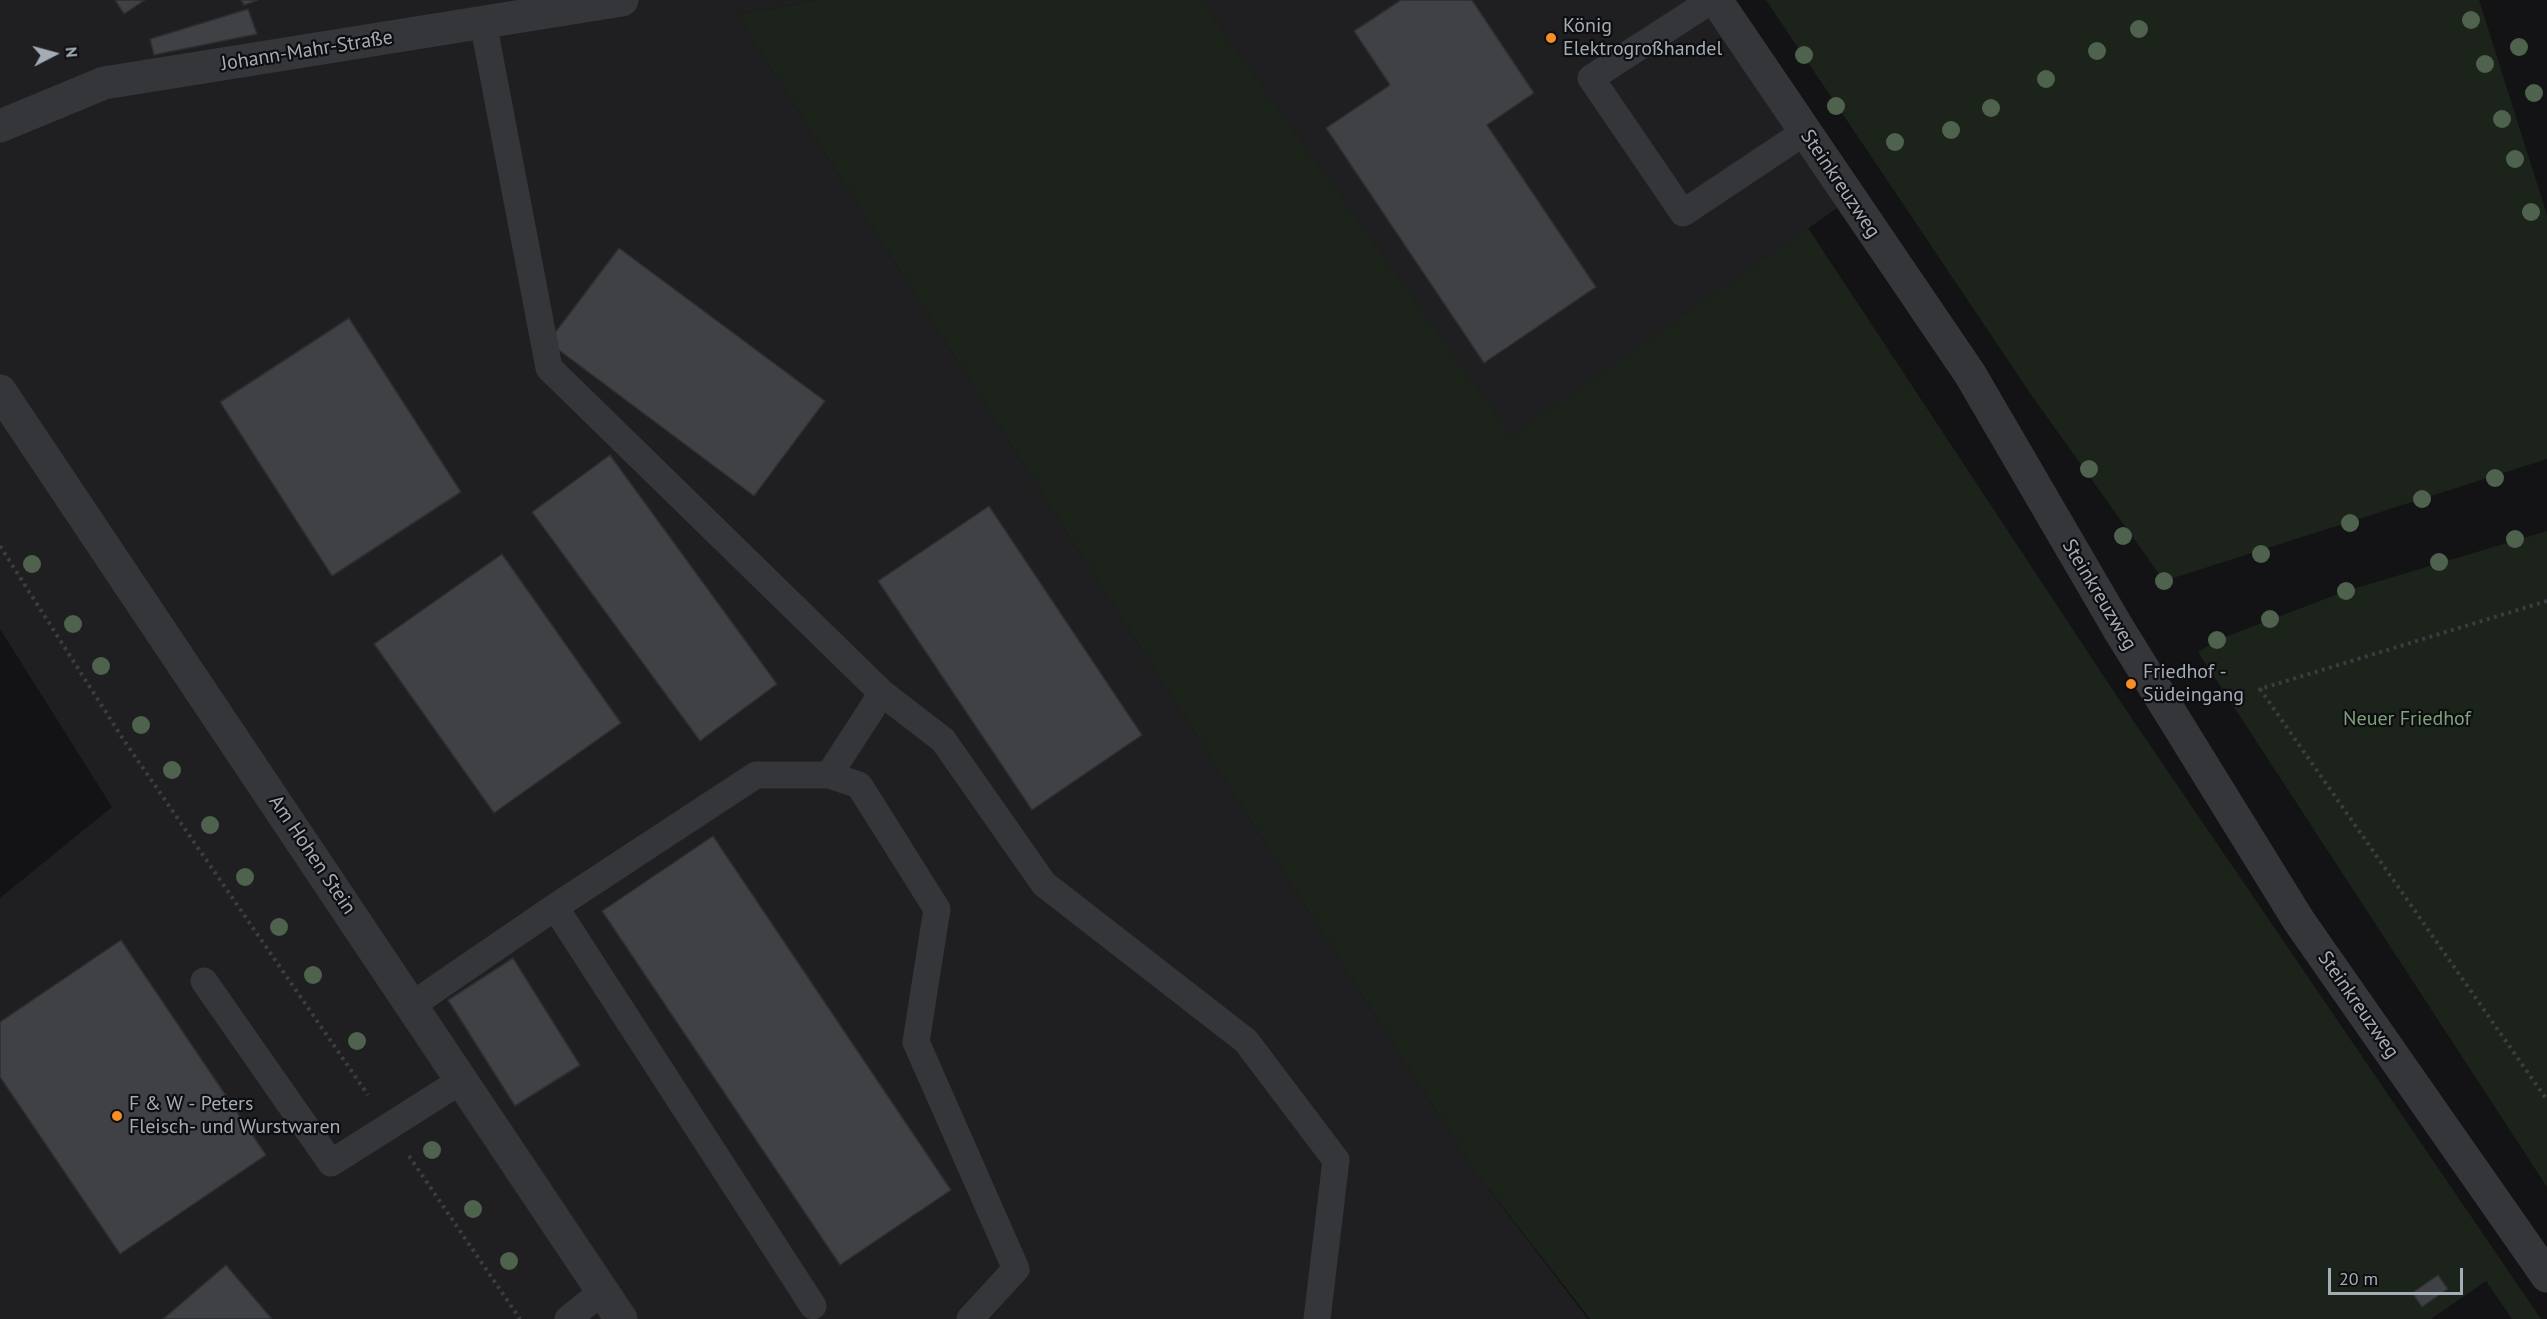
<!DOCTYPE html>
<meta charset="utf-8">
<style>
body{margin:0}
#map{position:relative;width:2547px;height:1319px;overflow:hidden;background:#131315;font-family:"PT Sans",sans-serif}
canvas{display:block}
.north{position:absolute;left:24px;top:24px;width:60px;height:60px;-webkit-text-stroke:4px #0e0e10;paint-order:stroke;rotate:84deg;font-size:16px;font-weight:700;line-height:24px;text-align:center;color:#a4adb6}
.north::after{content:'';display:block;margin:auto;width:21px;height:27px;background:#a4adb6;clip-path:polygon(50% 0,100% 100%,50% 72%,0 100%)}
.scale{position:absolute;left:2328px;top:1268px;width:135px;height:27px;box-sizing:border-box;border:3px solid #a4adb6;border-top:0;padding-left:8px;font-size:18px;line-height:21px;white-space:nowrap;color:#a4adb6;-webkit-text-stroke:4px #0e0e10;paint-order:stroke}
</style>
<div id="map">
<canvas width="2547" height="1319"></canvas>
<div class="north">N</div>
<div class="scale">20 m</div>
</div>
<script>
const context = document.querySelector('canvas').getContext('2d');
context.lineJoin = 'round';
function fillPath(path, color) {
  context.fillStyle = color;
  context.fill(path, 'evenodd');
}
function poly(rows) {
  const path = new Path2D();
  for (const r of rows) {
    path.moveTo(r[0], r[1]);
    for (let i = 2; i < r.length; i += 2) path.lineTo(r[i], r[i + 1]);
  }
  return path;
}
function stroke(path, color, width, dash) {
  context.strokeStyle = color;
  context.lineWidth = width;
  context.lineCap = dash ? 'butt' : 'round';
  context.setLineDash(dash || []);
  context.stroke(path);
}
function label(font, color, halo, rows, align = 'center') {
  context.font = font + ' "PT Sans",sans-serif';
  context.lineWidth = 4.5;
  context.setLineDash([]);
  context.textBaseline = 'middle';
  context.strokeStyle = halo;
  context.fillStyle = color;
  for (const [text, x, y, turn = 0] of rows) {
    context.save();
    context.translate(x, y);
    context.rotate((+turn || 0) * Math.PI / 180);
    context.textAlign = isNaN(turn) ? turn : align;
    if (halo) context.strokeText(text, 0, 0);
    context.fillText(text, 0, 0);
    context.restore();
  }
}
fillPath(poly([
 [0,0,817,0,737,15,1474,1170,1588,1319,0,1319,0,898,112,807,0,629],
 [1201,0,1716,0,1850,199,1511,437]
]), '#1f1f22');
fillPath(poly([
 [817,0,1201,0,1511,436,1808,228,2126,710,2541,1319,2512,1319,2486,1281,2431,1319,1590,1319,1474,1170,737,15],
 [1766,0,2479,0,2547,215,2547,459,2164,581,2032,396],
 [2547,531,2547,1187,2198,652,2217,640,2346,591]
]), '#1b231b');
const building = poly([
 [115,0,145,0,124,14,115,0],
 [241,0,258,0,244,5,241,0],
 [1401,0,1472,0,1534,93,1487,125,1596,287,1484,363,1326,128,1390,85,1354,31,1401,0],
 [248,9,257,34,154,55,150,39,248,9],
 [619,248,825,401,754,496,548,342,619,248],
 [349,318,461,492,332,576,220,402,349,318],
 [610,455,777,684,700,741,532,512,610,455],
 [989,506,1142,735,1032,810,878,581,989,506],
 [502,554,621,723,494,813,374,644,502,554],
 [713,836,951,1190,840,1265,602,911,713,836],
 [121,940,266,1155,120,1254,0,1077,0,1022,121,940],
 [513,958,580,1065,515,1106,448,1000,513,958],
 [226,1265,272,1319,163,1319,226,1265],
 [2438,1275,2448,1289,2422,1307,2412,1293,2438,1275]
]);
fillPath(building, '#3f4145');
stroke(building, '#2d2e31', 1.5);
stroke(poly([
 [0,546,123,739,368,1095],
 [2547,601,2260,689,2547,1100],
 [409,1156,520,1319]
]), '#3a3d41', 4, [3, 4.5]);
stroke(poly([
 [1712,0,1591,78,1683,213,1806,131],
 [483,22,549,368,882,693],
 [829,775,882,693,943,740,1044,884,1246,1041,1336,1160,1317,1319],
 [555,907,813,1306],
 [204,981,331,1163,462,1080],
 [412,1005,555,907,756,775,829,775,859,785,937,909,916,1042,1016,1269,970,1319],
 [568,1319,603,1291]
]), '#34363a', 27);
stroke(poly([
 [1716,0,1970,374,2118,628,2299,921,2547,1276],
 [0,126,104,83,622,0],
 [0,391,621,1319]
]), '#34363a', 33);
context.fillStyle = '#4e624d';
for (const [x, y] of [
 [2471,20],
 [2139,29],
 [2519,47],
 [2097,51],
 [1804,55],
 [2485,64],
 [2046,79],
 [2534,93],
 [1836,106],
 [1991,108],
 [2502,119],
 [1951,130],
 [1895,142],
 [2515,159],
 [2531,212],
 [2089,469],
 [2495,478],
 [2422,499],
 [2350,523],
 [2123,536],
 [2515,539],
 [2261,554],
 [2439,562],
 [32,564],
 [2164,581],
 [2346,591],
 [2270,619],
 [73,624],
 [2217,640],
 [101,666],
 [141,725],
 [172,770],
 [210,825],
 [245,877],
 [279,927],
 [313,975],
 [357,1041],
 [432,1150],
 [473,1209],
 [509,1261]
]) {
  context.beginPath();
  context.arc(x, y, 9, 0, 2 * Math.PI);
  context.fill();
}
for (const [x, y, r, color] of [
 [1551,38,6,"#fa8e26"],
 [2131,684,6,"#fa8e26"],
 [117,1116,6,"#fa8e26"]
]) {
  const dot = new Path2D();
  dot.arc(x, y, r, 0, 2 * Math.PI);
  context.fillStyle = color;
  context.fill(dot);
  stroke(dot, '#0e0e10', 2);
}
label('20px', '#a4adb6', '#0e0e10', [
 ["König",1563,26],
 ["Elektrogroßhandel",1563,49],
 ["Friedhof -",2143,672],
 ["Südeingang",2143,695],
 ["F & W - Peters",129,1104],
 ["Fleisch- und Wurstwaren",129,1127]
], 'left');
label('20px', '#a4adb6', '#0e0e10', [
 ["Johann-Mahr-Straße",307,51,-9],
 ["Steinkreuzweg",1840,184,56],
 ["Steinkreuzweg",2099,595,59],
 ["Am Hohen Stein",312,855,56],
 ["Steinkreuzweg",2358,1005,55]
]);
label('20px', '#7ea27a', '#0e0e10', [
 ["Neuer Friedhof",2407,719]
]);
</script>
